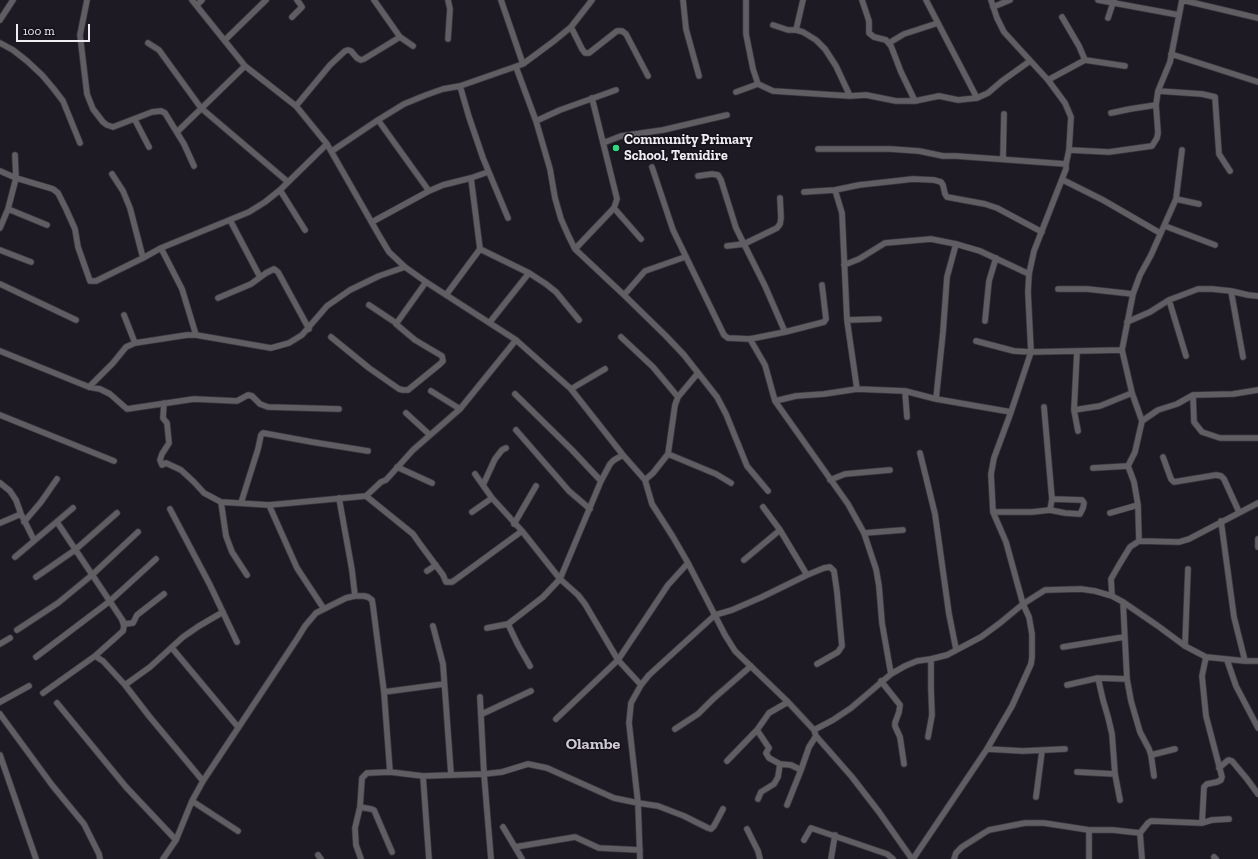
<!DOCTYPE html>
<style>
body{margin:0}
#map{position:relative;width:1258px;height:859px;overflow:hidden;background:#1e1a23;font-family:"Zilla Slab",serif}
canvas{display:block}
.scale{position:absolute;left:16px;top:24px;width:74px;height:18px;box-sizing:border-box;border:2px solid #efecf2;border-top:0;padding-left:5px;font-size:12px;line-height:14px;white-space:nowrap;color:#efecf2;-webkit-text-stroke:3px #151119;paint-order:stroke}
</style>
<div id="map">
<canvas width="1258" height="859"></canvas>
<div class="scale">100 m</div>
</div>
<script>
const context = document.querySelector('canvas').getContext('2d');
context.lineJoin = 'round';
function poly(rows) {
  const path = new Path2D();
  for (const r of rows) {
    path.moveTo(r[0], r[1]);
    for (let i = 2; i < r.length; i += 2) path.lineTo(r[i], r[i + 1]);
  }
  return path;
}
function stroke(path, color, width, dash) {
  context.strokeStyle = color;
  context.lineWidth = width;
  context.lineCap = dash ? 'butt' : 'round';
  context.setLineDash(dash || []);
  context.stroke(path);
}
function label(font, color, halo, rows, align = 'center') {
  context.font = font + ' "Zilla Slab",serif';
  context.lineWidth = 3;
  context.setLineDash([]);
  context.textBaseline = 'middle';
  context.strokeStyle = halo;
  context.fillStyle = color;
  for (const [text, x, y, turn = 0] of rows) {
    context.save();
    context.translate(x, y);
    context.rotate((+turn || 0) * Math.PI / 180);
    context.textAlign = isNaN(turn) ? turn : align;
    if (halo) context.strokeText(text, 0, 0);
    context.fillText(text, 0, 0);
    context.restore();
  }
}
const minor = poly([
 [87,0,80,35,87,94,93,109,103,122,107,125,113,127,152,112,161,111,165,113,184,144,194,166],
 [192,0,245,66,296,106,327,144,380,237,389,252,405,267,426,282,516,340,571,389,623,455,645,480,652,504,673,537,688,563,725,635,735,651,788,702,814,730,816,736,852,777,879,812,912,859],
 [374,0,400,37,413,46],
 [501,0,523,64],
 [683,0,686,29,699,76],
 [746,0,746,34,753,69,758,84],
 [862,0,869,21,869,33,874,37,886,40,891,46,901,72,915,101],
 [926,0,977,98],
 [1098,0,1179,15],
 [1182,0,1258,18],
 [197,5,202,0],
 [993,7,1010,0],
 [292,17,302,7,300,4,297,0],
 [1062,17,1079,46,1085,60],
 [1108,18,1114,0],
 [0,20,13,0],
 [773,25,788,30,796,30,803,32,816,40,825,49,836,66,850,96],
 [571,27,582,49,585,53,589,53,617,31,622,31,626,34,648,76],
 [796,30,803,0],
 [448,39,450,9,448,0],
 [225,40,266,0],
 [0,43,13,50,27,61,42,75,53,88,63,101,80,143],
 [148,43,159,50,201,108,288,182],
 [889,43,904,34,938,23],
 [1171,54,1258,82],
 [516,67,536,121,550,169,555,198,561,219,569,237,575,249,624,295,666,336,684,355,717,397,726,414,747,466,768,491],
 [1048,80,1085,60,1125,66],
 [460,86,469,117,483,158,508,218],
 [1158,91,1202,94,1215,97,1219,154,1230,171],
 [736,92,758,84,773,91,850,96,866,95,896,101,915,101,939,96,958,100,977,98,988,93,1002,81,1030,61],
 [592,98,617,199,614,208,641,239],
 [296,106,330,65,345,51,348,50,351,51,357,58,361,60,364,59,400,37],
 [1111,113,1130,109,1156,105],
 [135,120,149,147],
 [378,120,429,191],
 [536,121,560,110,616,90],
 [177,132,245,66],
 [603,143,621,136,663,130,727,115],
 [818,149,890,149,919,151,943,156,956,156,1066,164],
 [1069,150,1109,152,1152,146,1157,138,1158,133,1156,105,1158,91,1170,62,1182,0],
 [332,151,378,120,404,104,426,95,443,89,460,86,523,64,554,41,571,27,592,0],
 [1003,159,1004,114],
 [652,167,673,230,724,335,728,338,750,339,785,332,824,322,826,319,822,285],
 [0,171,16,178,53,189,58,193,66,209,75,229,78,247,90,281,96,281,143,258,161,248,249,212,265,202,280,190,327,144],
 [112,174,123,191,130,208,143,258],
 [698,176,712,174,718,175,721,180,736,228,765,286,785,332],
 [1063,180,1103,200,1160,233],
 [280,190,305,230],
 [835,190,842,213,847,320,857,389],
 [804,192,835,190,859,185,913,179,934,180,941,182,943,185,945,194,947,197,985,204,997,208,1042,232],
 [1176,199,1199,204],
 [8,209,47,225],
 [230,220,260,277],
 [372,222,429,191,443,185,471,178,488,172],
 [1165,226,1215,245],
 [0,228,8,209,16,178,15,155],
 [727,246,744,244,777,228,780,224,781,218,780,198],
 [161,248,182,289,196,335],
 [480,249,529,273,546,284,556,292,579,320],
 [575,249,614,208],
 [0,250,31,262],
 [844,265,859,259,885,243,931,239,956,244,980,251,1029,274],
 [0,284,76,320],
 [1058,289,1087,289,1133,294],
 [1231,291,1243,357],
 [446,295,480,249,471,178],
 [624,295,645,271,685,257],
 [218,298,251,284,266,273,274,269,278,272,309,329],
 [1169,300,1186,356],
 [369,305,396,323],
 [124,315,135,343],
 [847,320,879,319],
 [985,321,989,281,996,258],
 [490,322,529,273],
 [1127,322,1150,312,1169,300,1198,289,1212,289,1231,291,1248,295,1258,296],
 [331,337,369,368,399,389,403,390,408,390,440,364,443,361,442,356,415,340,396,324,426,282],
 [621,337,653,367,678,397],
 [750,339,765,365,775,401,848,504,864,533,876,569,879,586,882,623,891,674],
 [976,341,1014,351,1031,352,1122,350],
 [0,351,89,387,100,389,110,394,127,409,194,399,237,401,248,395,252,396,260,404,268,407,339,409],
 [1077,351,1074,410,1078,431],
 [89,387,113,363,126,347,135,343,187,335,196,335,271,348,289,343,302,335,327,306,350,290,379,276,405,267],
 [571,389,605,369],
 [431,391,460,409],
 [905,391,907,417],
 [515,394,572,450,601,481],
 [1193,395,1194,422,1202,432,1220,438,1258,438],
 [936,399,943,332,947,277,956,244],
 [775,401,796,396,824,394,857,389,905,391,936,399,1011,412],
 [164,403,163,418,167,423,169,443,162,454,160,460,162,465,166,463,181,470,194,482,204,493,221,502,269,505,366,496,413,534,420,544,443,575,446,582,452,582,455,580,522,531],
 [1044,407,1052,499,1050,510],
 [1074,410,1100,406,1132,393],
 [406,413,430,435],
 [0,415,114,461],
 [1142,421,1132,393,1122,350,1133,294,1140,275,1151,255,1176,199,1182,150],
 [516,430,569,491,590,509],
 [920,453,935,514,949,614,956,649],
 [668,454,716,474,731,483],
 [1163,457,1171,479,1174,482,1216,475,1221,476,1224,479,1239,512],
 [397,467,432,483],
 [1093,468,1128,466],
 [475,474,492,498,522,531,560,579,578,595,585,604,618,660,641,685],
 [645,480,653,473,668,454,675,405,678,397,698,373],
 [830,480,845,474,890,470],
 [0,483,10,491,16,500,21,514,34,540],
 [483,485,495,459,502,450,506,448],
 [366,496,381,482,386,480,413,450,460,409,516,340],
 [339,498,352,570,355,596],
 [221,502,226,536,232,552,247,575],
 [241,503,258,449,261,435,263,433,312,442,368,451],
 [269,505,297,568,324,609],
 [763,507,780,530,807,575],
 [170,509,210,585,237,642],
 [472,512,492,498],
 [993,512,1032,512,1050,510,1065,513,1080,514,1083,508,1084,503,1082,500,1052,499],
 [1110,513,1138,505],
 [1221,521,1234,617,1245,661],
 [24,522,41,502,57,479],
 [57,522,125,624,133,623,137,615,164,594],
 [0,523,21,514],
 [514,524,536,486],
 [864,533,903,530],
 [1258,539,1258,547],
 [1139,541,1179,542,1189,539,1258,503],
 [15,557,73,508],
 [744,560,780,530],
 [427,571,436,565],
 [36,577,75,550,117,513],
 [1112,596,1111,579,1119,565,1130,547,1139,541,1138,505,1134,482,1128,466,1135,452,1142,421,1158,410,1177,404,1193,395,1233,394,1258,390],
 [1123,602,1127,679,1131,701,1140,732,1149,749,1151,755,1154,776],
 [508,624,518,645,530,666],
 [433,626,443,664,451,774],
 [487,628,508,624,543,597,560,579,601,481,610,464,614,460,623,455],
 [17,630,58,603,92,575,138,532],
 [0,644,10,638],
 [1185,646,1188,569],
 [1063,647,1124,637],
 [172,648,238,727],
 [95,656,103,661,125,685,149,716,203,781],
 [36,657,110,601,156,559],
 [1227,660,1236,686,1258,728],
 [1098,678,1103,700,1108,717,1112,734,1115,774,1120,800],
 [881,681,900,705,899,712,895,723,895,726,900,737,904,764],
 [125,685,150,667,183,637,199,626,223,612],
 [1067,685,1098,678,1127,679],
 [384,692,444,684],
 [43,693,95,656,123,631,124,626,122,620],
 [480,697,484,774,491,859],
 [0,702,29,686],
 [57,703,126,787,176,840],
 [0,714,52,785,84,824,99,854,100,859],
 [482,714,531,691],
 [556,719,618,660,668,585,688,563],
 [675,729,698,714,713,699,751,666],
 [757,730,769,748,766,753,769,758,780,764,791,765,801,770,787,805],
 [814,730,833,720,851,708,891,674,905,666,917,661,931,659,947,655,981,637,1000,623,1023,604,1045,590,1081,589,1095,591,1112,596,1123,602,1158,626,1185,646,1206,657,1245,661,1258,661],
 [928,737,932,715,931,689,931,659],
 [987,749,1023,751,1065,749],
 [0,755,36,859],
 [1151,755,1175,749],
 [727,761,757,730,769,713,788,702],
 [1219,768,1227,761,1229,760,1232,761,1247,779,1258,794],
 [801,770,809,747,816,736],
 [1077,772,1115,774],
 [423,776,429,859],
 [1036,797,1042,751],
 [758,799,761,792,774,784,778,777,780,764],
 [192,801,238,831],
 [360,807,371,809,374,810,392,852],
 [1202,823,1204,787,1207,784,1217,782,1221,780,1222,777,1206,716,1202,676,1206,657],
 [503,827,522,859],
 [747,829,758,851,760,859],
 [804,840,811,828,887,854,893,859],
 [515,847,575,837,599,848,640,850],
 [318,855,321,859],
 [1214,857,1216,859],
 [163,859,176,840,192,801,203,781,297,639,305,626,316,613,346,598,355,596,364,596,368,597,372,600,373,606,384,692,390,772],
 [361,859,356,845,355,828,360,807,362,778,367,773,390,772,423,776,484,774,502,772,528,764,547,768,614,798,638,803,658,806,684,816,708,828,711,829,714,826,723,809],
 [640,859,638,803,629,723,631,703,641,685,649,675,715,615,732,610,762,597,807,575,824,568,830,567,834,571,837,592,842,646,838,652,817,664],
 [831,859,835,835],
 [913,859,987,749,1012,706,1031,664,1032,657,1032,634,1029,617,1023,604,1006,542,993,512,991,474,994,458,1011,412,1031,352,1028,292,1029,274,1034,251,1066,169,1066,164,1069,150,1071,117,1065,103,1048,80,1004,32,997,18,991,0],
 [954,859,956,853,962,847,984,833,989,830,1025,823,1044,823,1089,830,1113,830,1140,833],
 [1089,859,1089,830],
 [1142,859,1140,833,1148,823,1151,821,1202,823,1212,820,1229,819]
]);
stroke(minor, '#3b3740', 7);
stroke(minor, '#605e63', 5.5);
for (const [x, y, r, color] of [
 [616,148,4,"#31d882"]
]) {
  const dot = new Path2D();
  dot.arc(x, y, r, 0, 2 * Math.PI);
  context.fillStyle = color;
  context.fill(dot);
  stroke(dot, '#151119', 1.5);
}
label('bold 14px', '#efecf2', '#151119', [
 ["Community Primary",624,140],
 ["School, Temidire",624,156]
], 'left');
label('bold 16px', '#cfcad6', '#151119', [
 ["Olambe",593,744]
]);
</script>
